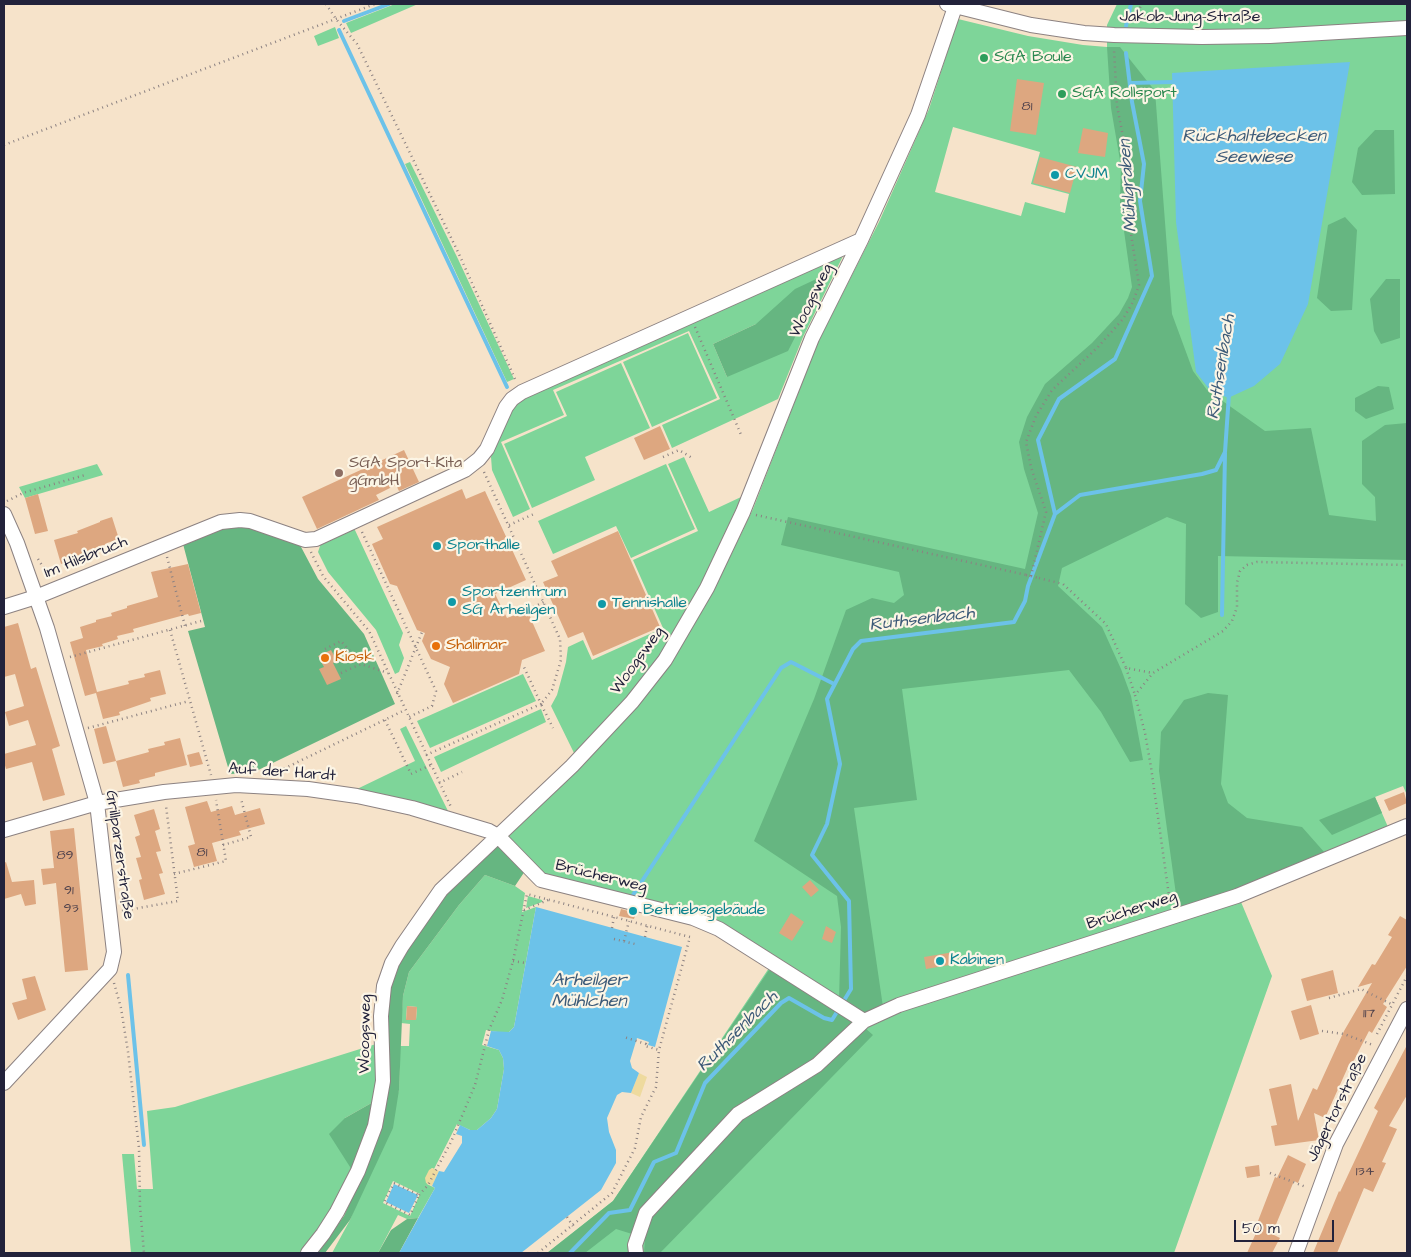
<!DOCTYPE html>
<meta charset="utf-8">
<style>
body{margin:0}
#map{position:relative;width:1411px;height:1257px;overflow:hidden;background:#f6e3ca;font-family:"Architects Daughter",sans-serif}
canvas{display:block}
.frame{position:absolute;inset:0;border:5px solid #22223b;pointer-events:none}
.scale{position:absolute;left:1234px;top:1220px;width:100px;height:22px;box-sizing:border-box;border:2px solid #22223b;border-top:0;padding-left:6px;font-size:15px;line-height:18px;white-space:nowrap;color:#22223b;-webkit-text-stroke:4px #fcf5e5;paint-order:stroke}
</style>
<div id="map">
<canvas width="1411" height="1257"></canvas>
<div class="frame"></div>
<div class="scale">50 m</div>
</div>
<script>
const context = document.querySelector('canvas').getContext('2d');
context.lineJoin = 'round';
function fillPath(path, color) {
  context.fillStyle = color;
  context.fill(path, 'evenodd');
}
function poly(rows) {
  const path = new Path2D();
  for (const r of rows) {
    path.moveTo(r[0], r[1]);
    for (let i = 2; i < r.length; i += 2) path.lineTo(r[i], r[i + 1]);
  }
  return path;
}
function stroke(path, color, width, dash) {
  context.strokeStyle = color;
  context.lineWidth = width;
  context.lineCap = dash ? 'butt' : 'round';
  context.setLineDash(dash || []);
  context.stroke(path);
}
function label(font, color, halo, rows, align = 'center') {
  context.font = font + ' "Architects Daughter",sans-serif';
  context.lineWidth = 4.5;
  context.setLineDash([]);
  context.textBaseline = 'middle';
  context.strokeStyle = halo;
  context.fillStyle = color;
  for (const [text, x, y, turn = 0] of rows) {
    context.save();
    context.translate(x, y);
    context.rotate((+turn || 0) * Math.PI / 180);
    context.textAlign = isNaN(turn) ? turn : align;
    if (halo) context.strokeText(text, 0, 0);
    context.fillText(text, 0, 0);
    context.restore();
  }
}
fillPath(poly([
 [395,4,418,4,351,33,346,23],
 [1117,4,1407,4,1407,795,1403,786,1375,797,1388,827,1236,890,1272,976,1174,1253,547,1253,613,1201,775,959,722,924,548,878,508,837,575,772,636,708,671,664,713,592,753,509,818,342,879,222,929,109,958,19,1028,36,1083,45,1107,47,1107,25],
 [953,127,1040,152,1031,184,1069,194,1065,213,1025,202,1021,216,935,192],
 [335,27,339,38,318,46,314,36],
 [410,162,458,259,514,379,507,382,405,164],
 [844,254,803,337,778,399,672,448,662,425,720,399,689,331,553,390,564,415,501,442,530,509,513,517,492,470,491,457,494,446,511,409,521,399],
 [756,324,727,377,713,344],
 [688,333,717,398,652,427,623,362],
 [621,363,650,428,585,457,595,480,532,508,504,444,567,416,556,392],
 [684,457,709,512,741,497,737,508,702,585,660,656,626,699,574,753,551,706,557,695,566,662,568,647,583,640,592,660,663,628,633,560,698,531,668,464],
 [97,464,103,475,25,498,19,487],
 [666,464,695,529,631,558,616,526,553,554,538,521],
 [354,528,403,633,399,645,404,658,399,672,395,674,376,630,328,572,318,552,321,543],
 [523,674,536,701,430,748,417,721],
 [541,709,546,722,441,772,434,757],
 [406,726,449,813,357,789,415,761,400,729],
 [485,875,515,886,525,893,522,912,536,907,514,1027,509,1032,503,1033,486,1030,482,1045,499,1050,503,1058,504,1069,497,1109,491,1118,477,1130,470,1130,457,1124,434,1169,432,1168,427,1184,435,1188,418,1218,407,1219,398,1215,378,1253,332,1253,350,1220,399,1090,400,1046,409,1046,410,1024,401,1023,403,996,409,972,459,905],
 [407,1006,417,1007,416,1020,406,1019],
 [393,1181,420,1194,410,1216,383,1203],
 [528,896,542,900,542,902,526,908],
 [376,1044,378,1081,375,1101,345,1118,352,1170,331,1210,300,1253,131,1253,122,1154,134,1154,137,1189,153,1189,147,1111,175,1107]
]), '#7ed599');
fillPath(poly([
 [1107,47,1120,47,1155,91,1172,314,1193,371,1207,390,1265,431,1311,428,1329,515,1376,521,1375,497,1362,484,1362,441,1385,425,1407,423,1407,560,1218,556,1218,612,1201,618,1185,604,1186,524,1167,517,1062,568,1058,586,1102,627,1121,669,1131,696,1143,760,1130,762,1101,712,1069,670,902,689,917,800,854,808,883,1007,864,1016,839,1000,841,927,837,896,754,841,814,699,846,610,872,598,894,603,904,595,899,572,781,545,788,517,1025,569,1038,513,1024,469,1019,442,1027,417,1045,384,1092,343,1119,314,1128,298,1132,287,1120,203,1121,166,1111,108],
 [1375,130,1394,130,1395,194,1362,195,1352,182,1358,148],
 [1345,217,1357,230,1352,310,1331,311,1317,298,1328,225],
 [827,274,788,351,727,377,713,344,756,324,795,289],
 [1386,279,1400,279,1400,338,1381,344,1374,331,1370,299],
 [1378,386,1389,387,1394,409,1366,419,1355,411,1355,398],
 [240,526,249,527,300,545,318,579,364,634,395,704,252,773,230,774,188,631,205,627,183,544,221,529],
 [1208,693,1228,695,1221,784,1228,803,1247,818,1302,827,1325,853,1236,890,1178,909,1159,771,1161,732,1184,700],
 [1375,797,1382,813,1332,835,1319,820],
 [492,845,499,845,525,871,515,886,485,875,459,905,409,972,403,996,399,1090,393,1128,350,1220,325,1253,317,1253,344,1216,362,1176,352,1170,329,1134,345,1118,375,1101,388,1088,388,1014,390,986,402,955,446,893],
 [769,970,857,1021,873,1035,660,1253,644,1253,645,1238,616,1229,585,1253,547,1253,613,1201],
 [418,1218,399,1253,378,1253,391,1230,407,1219]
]), '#66b681');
fillPath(poly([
 [639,1073,647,1077,640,1097,631,1093],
 [432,1168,439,1171,432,1186,426,1183,425,1178,429,1170]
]), '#eeda9e');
fillPath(poly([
 [1350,62,1308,304,1280,364,1254,386,1228,398,1209,389,1196,372,1176,222,1172,73],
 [536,907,682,947,655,1047,648,1045,649,1042,637,1038,630,1061,632,1068,639,1073,631,1093,622,1092,617,1095,607,1118,609,1132,616,1150,616,1163,601,1190,521,1253,399,1253,435,1188,432,1186,439,1171,444,1172,462,1143,462,1136,456,1134,460,1125,470,1130,477,1130,491,1118,497,1109,504,1069,503,1058,499,1050,487,1046,491,1031,509,1032,514,1027],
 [394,1184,418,1195,409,1213,386,1202]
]), '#6cc2e9');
stroke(poly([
 [344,21,389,4],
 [1126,26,1131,4],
 [339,30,507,387],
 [1130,83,1172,82],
 [1055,514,1038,440,1059,399,1115,359,1152,276,1140,201,1144,164,1132,102,1126,53],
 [1222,615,1225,453],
 [631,898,781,668,791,662,834,684],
 [128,975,144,1145],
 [570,1253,609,1213,630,1210,654,1162,676,1153,705,1083,781,1003,789,998,824,1018,832,1020,851,989,849,901,812,855,827,824,840,764,827,699,853,649,861,641,1014,622,1025,601,1028,586,1055,514,1080,495,1202,474,1216,470,1225,452,1229,394]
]), '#6cc2e9', 4);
fillPath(poly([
 [1017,79,1044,83,1036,135,1010,131],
 [1083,128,1108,133,1105,157,1078,153],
 [1040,157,1077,167,1070,193,1033,183],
 [660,426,670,449,644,460,634,438],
 [404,450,419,482,399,491,396,485,376,495,379,500,317,529,302,497],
 [462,489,466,499,485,491,526,580,495,594,507,618,527,610,545,651,522,660,519,674,453,703,444,684,450,667,431,659,422,641,425,633,417,630,397,586,390,584,372,544,383,539,377,527],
 [38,494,48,531,35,534,25,498],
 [112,517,119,539,107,543,107,544,95,548,96,550,61,564,54,540,78,533,77,531,100,522,100,521],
 [618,531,660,627,593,656,583,632,568,638,543,582,558,576,551,561],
 [188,564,201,613,189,616,188,614,133,629,134,632,117,636,118,639,102,644,103,646,86,650,97,692,129,684,128,681,145,677,144,674,160,670,166,694,150,698,151,701,119,712,120,715,103,719,96,693,85,696,70,642,83,638,80,627,96,622,96,620,112,616,111,613,127,608,127,606,158,597,151,572],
 [18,623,31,669,36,667,60,746,52,749,65,795,43,801,32,762,6,769,4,762,4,754,36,745,28,720,9,726,5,712,24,706,15,674,4,677,4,627],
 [331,650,337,661,333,663,341,679,327,685,319,669,324,667,318,656],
 [106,726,116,761,103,764,94,729],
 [180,738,187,765,155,773,155,776,139,780,140,783,123,787,116,761,149,752,148,749,165,745,164,742],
 [199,752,203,764,190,767,187,755],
 [1404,792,1407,803,1389,811,1384,800],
 [207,801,211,812,232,806,235,815,260,808,265,824,239,831,241,835,212,843,217,861,194,867,188,846,195,844,185,807],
 [154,809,160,829,155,831,161,851,156,852,163,873,159,874,165,894,144,900,139,880,142,879,136,858,141,857,135,837,140,835,134,815],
 [74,828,88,970,65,972,56,883,43,885,41,869,54,868,50,831],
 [6,862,12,882,34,880,36,904,25,906,21,894,4,899,4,863],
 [810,880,819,890,811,897,802,887],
 [621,909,636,913,634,919,619,916],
 [791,913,804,922,792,941,779,933],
 [1400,916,1407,920,1407,966,1383,1004,1387,1007,1372,1033,1369,1031,1350,1068,1348,1067,1325,1118,1314,1113,1319,1140,1275,1146,1271,1126,1277,1125,1269,1089,1291,1084,1298,1121,1313,1088,1317,1090,1344,1031,1372,983,1358,987,1372,964,1375,965,1392,937,1388,935],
 [826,926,836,932,832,943,822,939],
 [954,952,956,964,926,969,924,957],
 [1333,970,1338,993,1307,1001,1301,979],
 [35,976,46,1010,18,1020,12,1003,27,999,22,979],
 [1311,1005,1319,1034,1300,1040,1291,1011],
 [407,1006,417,1007,416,1020,406,1020],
 [1407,1045,1407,1095,1389,1126,1397,1129,1382,1162,1386,1163,1373,1192,1364,1188,1337,1253,1313,1253,1339,1191,1340,1192,1378,1111,1374,1108],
 [1288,1155,1306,1164,1298,1183,1294,1181,1272,1234,1280,1238,1272,1253,1247,1253,1261,1222,1258,1221,1275,1177,1277,1178],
 [1259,1165,1260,1176,1247,1178,1245,1167]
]), '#dda780');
const minor = poly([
 [947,4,1031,25,1084,33,1114,35,1202,37,1270,36,1407,28],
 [4,514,17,543,47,628,97,803,114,952,110,969,4,1083],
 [4,607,36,597,221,522,240,520,250,521,305,540,316,539,465,470,479,459,487,449,506,407,512,399,522,392,861,240],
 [4,830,97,803,164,792,236,785,308,789,357,796,412,808,489,831,498,836,541,880,693,918,719,929,864,1021],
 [308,1253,323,1234,337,1212,358,1171,375,1126,383,1081,381,1016,384,986,392,963,402,946,441,890,572,766,632,702,665,660,707,588,743,512,812,338,861,240,918,115,955,7],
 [636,1253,635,1245,646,1213,738,1114,817,1065,864,1021,899,1005,1237,896,1407,826],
 [1296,1253,1336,1144,1407,1009]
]);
stroke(minor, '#8c8282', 16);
stroke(poly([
 [326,4,336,19,357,44,458,252,516,381],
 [1136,22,1141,4],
 [4,145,375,4],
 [695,327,742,437],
 [663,457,679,450,694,459],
 [484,472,560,639,561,660,552,690,541,704,553,728],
 [7,501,23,493,85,475],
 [756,515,1031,576],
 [509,525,534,514],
 [362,532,436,691,432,706,409,717],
 [311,552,323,576,369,631,451,807],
 [167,557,185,626],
 [38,559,43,567,59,573],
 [1031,576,1046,512,1031,467,1026,442,1036,416,1052,390,1097,348,1123,319,1133,302,1139,285,1126,202,1128,162,1117,106,1114,49],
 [1039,578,1063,584,1106,624,1126,668,1153,673],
 [529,609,544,602],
 [170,630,211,775],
 [325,649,341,641,361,664],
 [70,657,201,621],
 [1126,668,1135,695],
 [341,673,361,664,388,673],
 [397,694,422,632],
 [385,720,411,774,431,765],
 [88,728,189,701],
 [426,755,541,704,524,667],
 [275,773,405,710],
 [439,783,462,772],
 [223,845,251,837,241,799],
 [174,874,226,861,216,800],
 [1170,903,1151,767,1145,733,1135,695,1153,673,1223,631,1232,621,1237,607,1237,583,1240,571,1247,565,1257,562,1407,565],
 [524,910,548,900],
 [122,911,178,901,166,806],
 [612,928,614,917],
 [645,937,647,926],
 [614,939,635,944],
 [624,941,629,921],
 [513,961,526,963],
 [114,983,121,1008,128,1052,139,1148,140,1206,144,1253],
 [1329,998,1361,989,1393,1005],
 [1322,1031,1344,1034,1373,1045],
 [1377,1034,1407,976],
 [1270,1173,1306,1187],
 [394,1183,419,1195,410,1215,384,1202,394,1183],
 [419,1195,428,1185,451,1142,475,1085,489,1030,502,1000,513,961,527,894,690,937,659,1050,645,1046,646,1044,624,1037],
 [567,1217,573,1226],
 [538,1253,612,1193,635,1148,641,1117,656,1087,659,1050]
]), '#8c8282', 2.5, [1, 4]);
stroke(minor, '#fff', 14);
stroke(poly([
 [1026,575,1039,578]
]), '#8c8282', 2.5, [1, 4]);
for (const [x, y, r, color] of [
 [984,58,5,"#2e9e5b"],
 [1062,94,5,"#2e9e5b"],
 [1055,175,5,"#0f9aa8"],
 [339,473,5,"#8d6e63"],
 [437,546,5,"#0f9aa8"],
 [452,602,5,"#0f9aa8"],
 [602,604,5,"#0f9aa8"],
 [436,646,5,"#e8710a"],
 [325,658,5,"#e8710a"],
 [633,911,5,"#0f9aa8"],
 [940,961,5,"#0f9aa8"]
]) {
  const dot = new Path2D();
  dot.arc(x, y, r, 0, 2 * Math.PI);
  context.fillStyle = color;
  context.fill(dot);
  stroke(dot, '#fcf5e5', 2);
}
label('14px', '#51434c', null, [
 ["81",1027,107],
 ["81",202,853],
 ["89",65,856],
 ["91",69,891],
 ["93",71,909],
 ["117",1369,1014],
 ["134",1365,1172]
]);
label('16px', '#22223b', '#fcf5e5', [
 ["Jakob-Jung-Straße",1190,18],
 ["Woogsweg",812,301,-64],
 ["Im Hilsbruch",86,558,-22],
 ["Woogsweg",638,661,-54],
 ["Auf der Hardt",282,773,4],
 ["Grillparzerstraße",119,855,82],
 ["Brücherweg",601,877,14],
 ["Brücherweg",1132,911,-18],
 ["Woogsweg",366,1034,-89],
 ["Jägertorstraße",1338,1108,-64]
]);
label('16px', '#27864d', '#fcf5e5', [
 ["SGA Boule",994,58],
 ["SGA Rollsport",1072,94]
], 'left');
label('16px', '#0d838f', '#fcf5e5', [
 ["CVJM",1065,175],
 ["Sporthalle",447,546],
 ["Sportzentrum",462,593],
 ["SG Arheilgen",462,611],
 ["Tennishalle",612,604],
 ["Betriebsgebäude",643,911],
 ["Kabinen",950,961]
], 'left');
label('16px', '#785e54', '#fcf5e5', [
 ["SGA Sport-Kita",349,464],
 ["gGmbH",349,482]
], 'left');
label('16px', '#c56008', '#fcf5e5', [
 ["Shalimar",446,646],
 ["Kiosk",335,658]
], 'left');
label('italic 18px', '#3c5a78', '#fcf5e5', [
 ["Rückhaltebecken",1254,137],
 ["Seewiese",1254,158],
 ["Mühlgraben",1129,186,-94],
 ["Ruthsenbach",1222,367,-81],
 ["Ruthsenbach",922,620,-7],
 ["Arheilger",589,981],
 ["Mühlchen",589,1002],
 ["Ruthsenbach",738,1032,-45]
]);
</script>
